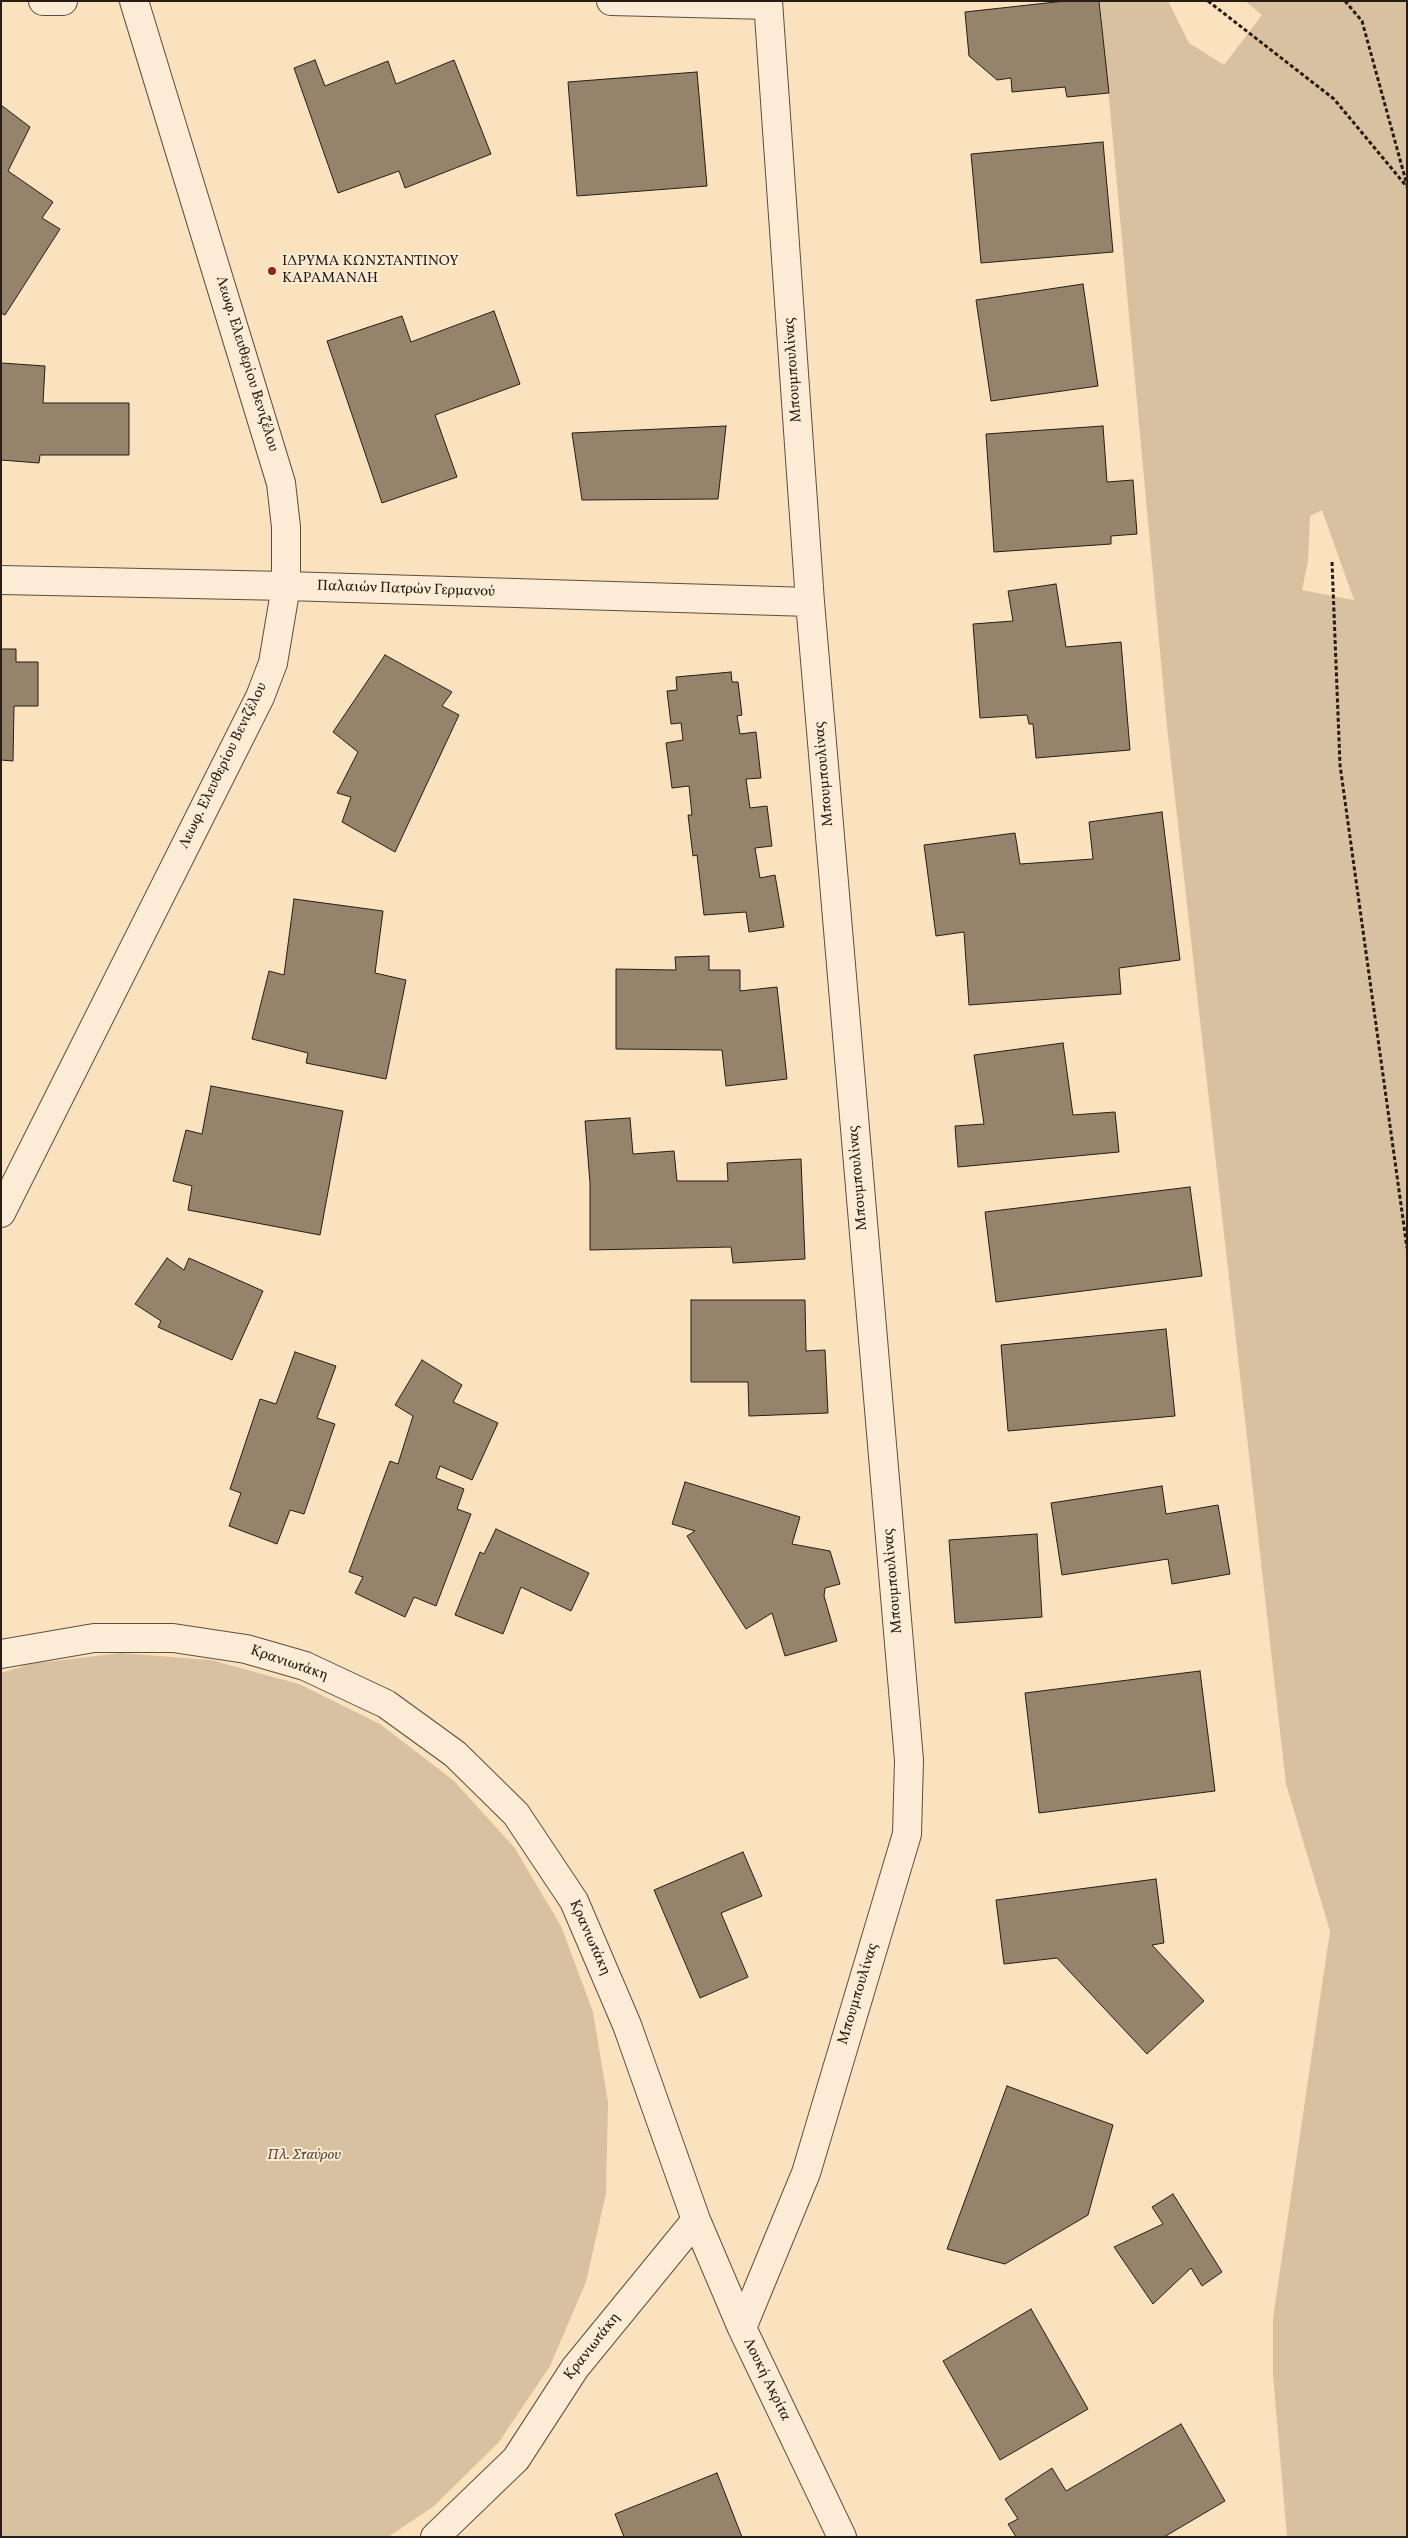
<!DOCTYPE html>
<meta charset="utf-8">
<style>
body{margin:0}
#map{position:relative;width:1408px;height:2538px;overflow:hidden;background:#fbe2be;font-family:Vollkorn,serif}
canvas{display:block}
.frame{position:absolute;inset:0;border:2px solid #271d14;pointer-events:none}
</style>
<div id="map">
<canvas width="1408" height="2538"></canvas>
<div class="frame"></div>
</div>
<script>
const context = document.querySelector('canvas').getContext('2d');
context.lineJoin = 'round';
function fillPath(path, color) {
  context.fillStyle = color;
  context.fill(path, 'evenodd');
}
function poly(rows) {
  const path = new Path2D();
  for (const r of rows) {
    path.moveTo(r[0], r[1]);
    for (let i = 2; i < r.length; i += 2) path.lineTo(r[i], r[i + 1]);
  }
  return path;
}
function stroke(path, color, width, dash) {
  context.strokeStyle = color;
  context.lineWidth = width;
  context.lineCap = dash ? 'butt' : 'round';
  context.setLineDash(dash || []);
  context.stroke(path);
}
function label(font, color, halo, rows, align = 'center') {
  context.font = font + ' Vollkorn,serif';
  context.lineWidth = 4;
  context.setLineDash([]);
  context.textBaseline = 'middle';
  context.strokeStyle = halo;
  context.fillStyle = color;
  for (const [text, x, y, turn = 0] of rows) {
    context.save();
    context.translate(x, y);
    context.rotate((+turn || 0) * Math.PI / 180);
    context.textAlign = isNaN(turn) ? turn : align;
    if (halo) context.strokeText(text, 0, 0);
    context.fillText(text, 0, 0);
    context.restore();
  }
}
fillPath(poly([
 [1100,1,1168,1,1189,43,1224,65,1262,15,1245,1,1407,1,1407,2537,1287,2537,1273,2375,1273,2318,1330,1931,1286,1784,1167,727],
 [1322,510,1354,600,1353,600,1302,590,1308,561,1310,516],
 [120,1653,211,1660,299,1684,380,1724,453,1780,514,1847,561,1926,593,2012,608,2102,606,2193,586,2282,550,2366,499,2442,434,2506,388,2537,1,2537,1,1673,30,1664]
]), '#d7c1a1');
const building = poly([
 [1065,1,1099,1,1109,93,1067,97,1065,87,1012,92,1011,78,997,80,969,56,965,12,1065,1],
 [315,60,325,86,388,61,396,84,454,60,491,154,405,188,399,171,338,193,294,68,315,60],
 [697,72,707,186,577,196,568,82,697,72],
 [1,105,30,127,8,171,53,202,42,218,60,229,5,315,1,313,1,105],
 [1103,142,1113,252,981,263,971,154,1103,142],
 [1083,284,1098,386,991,401,976,300,1083,284],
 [494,311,520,384,435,415,457,477,382,503,327,341,402,316,411,342,494,311],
 [1,363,45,366,43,403,129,403,129,455,40,455,39,463,1,460,1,363],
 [726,426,718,499,582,500,572,433,726,426],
 [1103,426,1107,482,1133,480,1137,534,1111,536,1111,544,994,552,986,434,1103,426],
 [1056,584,1066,647,1121,642,1130,750,1036,758,1033,724,1029,724,1027,715,980,718,973,624,1013,621,1008,591,1056,584],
 [1,649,16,649,16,662,38,662,38,706,14,706,13,761,1,760,1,649],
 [385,655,452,692,442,706,459,715,395,852,342,822,351,797,337,793,358,752,333,732,385,655],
 [731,672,732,682,738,682,742,715,737,716,740,734,756,732,761,778,746,779,750,808,767,806,772,846,755,848,760,878,775,875,784,927,749,932,746,912,704,915,697,855,693,856,688,815,692,815,689,786,672,788,666,743,683,740,681,723,671,724,667,691,677,690,676,677,731,672],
 [1162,812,1180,960,1119,968,1121,994,969,1005,964,932,936,936,924,845,1015,833,1020,864,1093,859,1089,822,1162,812],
 [294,899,383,911,375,973,406,980,386,1079,306,1063,308,1053,252,1039,269,971,284,975,294,899],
 [709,956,709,970,740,970,740,991,777,987,787,1079,726,1086,722,1050,616,1049,616,969,676,970,675,957,709,956],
 [1063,1043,1073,1115,1115,1112,1119,1152,958,1167,955,1126,984,1124,974,1055,1063,1043],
 [211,1086,343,1111,320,1235,188,1210,192,1186,173,1181,186,1130,202,1134,211,1086],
 [630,1118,633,1154,674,1151,677,1181,728,1181,727,1163,801,1159,805,1259,733,1263,731,1247,590,1250,590,1183,585,1121,630,1118],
 [1190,1187,1202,1276,996,1302,985,1212,1190,1187],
 [167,1258,184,1270,189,1258,263,1291,232,1360,158,1327,161,1321,135,1304,167,1258],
 [691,1300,805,1300,806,1351,825,1350,828,1413,749,1416,748,1382,691,1382,691,1300],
 [1166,1329,1175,1416,1008,1431,1001,1345,1166,1329],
 [295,1352,336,1366,317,1418,335,1424,304,1514,290,1510,277,1544,229,1526,241,1493,230,1489,260,1399,276,1404,295,1352],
 [422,1360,462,1385,453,1402,498,1423,472,1480,440,1466,436,1478,464,1489,457,1509,471,1514,436,1606,414,1597,405,1617,355,1593,363,1577,349,1572,390,1461,398,1464,413,1416,395,1405,422,1360],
 [685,1482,800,1517,792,1544,830,1551,840,1584,825,1588,824,1596,837,1641,785,1656,772,1613,746,1629,687,1536,695,1531,672,1524,685,1482],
 [1162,1486,1166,1514,1218,1505,1230,1574,1172,1584,1168,1559,1062,1575,1051,1503,1162,1486],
 [496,1529,589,1573,571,1611,521,1587,503,1634,455,1615,480,1552,484,1554,496,1529],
 [1037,1534,1042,1617,955,1623,949,1540,1037,1534],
 [1200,1671,1215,1791,1039,1813,1025,1693,1200,1671],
 [743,1852,762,1896,721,1913,748,1977,700,1998,654,1890,743,1852],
 [1156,1879,1164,1943,1152,1945,1204,2001,1147,2054,1057,1958,1004,1964,996,1900,1156,1879],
 [1007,2086,1113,2125,1088,2215,1005,2264,947,2249,1007,2086],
 [1173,2194,1222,2272,1202,2286,1191,2268,1153,2304,1114,2247,1163,2224,1152,2207,1173,2194],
 [1031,2309,1088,2409,1000,2460,943,2361,1031,2309],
 [1181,2424,1225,2501,1164,2537,1016,2537,1008,2524,1018,2519,1005,2499,1052,2468,1066,2491,1181,2424],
 [717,2473,742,2537,624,2537,615,2514,717,2473]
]);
fillPath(building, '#95836c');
stroke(building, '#271d14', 1);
const minor = poly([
 [43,1,63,1],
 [611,1,768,5],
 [1,580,286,586,810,602],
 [1,1213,260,697,273,663,286,586,286,527,281,483,134,1],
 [1,1654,94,1638,173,1638,246,1649,305,1666,386,1704,455,1754,516,1814,574,1901,627,2025,696,2220,742,2328,842,2537],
 [742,2328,806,2173,907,1834,909,1760,810,602,768,1],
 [435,2537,516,2459,575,2368,696,2220]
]);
stroke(minor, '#5c4e3e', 30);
stroke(poly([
 [1208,1,1334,99,1407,187],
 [1345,1,1362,21,1407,185],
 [1332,562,1340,765,1407,1248]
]), '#271d14', 3, [4, 2.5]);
stroke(minor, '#fcecd5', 28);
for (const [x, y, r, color] of [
 [272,271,5,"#8f2418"]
]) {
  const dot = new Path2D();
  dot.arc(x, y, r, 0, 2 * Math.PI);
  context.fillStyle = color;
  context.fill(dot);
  stroke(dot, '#fcecd5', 2);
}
label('15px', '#271d14', '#fcecd5', [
 ["ΙΔΡΥΜΑ ΚΩΝΣΤΑΝΤΙΝΟΥ",282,262],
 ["ΚΑΡΑΜΑΝΛΗ",282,279]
], 'left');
label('15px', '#271d14', '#fcecd5', [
 ["Λεωφ. Ελευθερίου Βενιζέλου",246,364,73],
 ["Μπουμπουλίνας",794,370,-94],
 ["Παλαιών Πατρών Γερμανού",406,590,2],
 ["Λεωφ. Ελευθερίου Βενιζέλου",224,766,-64],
 ["Μπουμπουλίνας",825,774,-95],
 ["Μπουμπουλίνας",859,1178,-95],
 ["Μπουμπουλίνας",894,1581,-95],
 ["Κρανιωτάκη",289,1664,19],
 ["Κρανιωτάκη",589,1938,66],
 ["Μπουμπουλίνας",859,1994,-73],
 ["Κρανιωτάκη",593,2347,-52],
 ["Λουκή Ακρίτα",766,2380,64]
]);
label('italic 15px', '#5c4e3e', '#fcecd5', [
 ["Πλ. Σταύρου",304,2156]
]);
</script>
